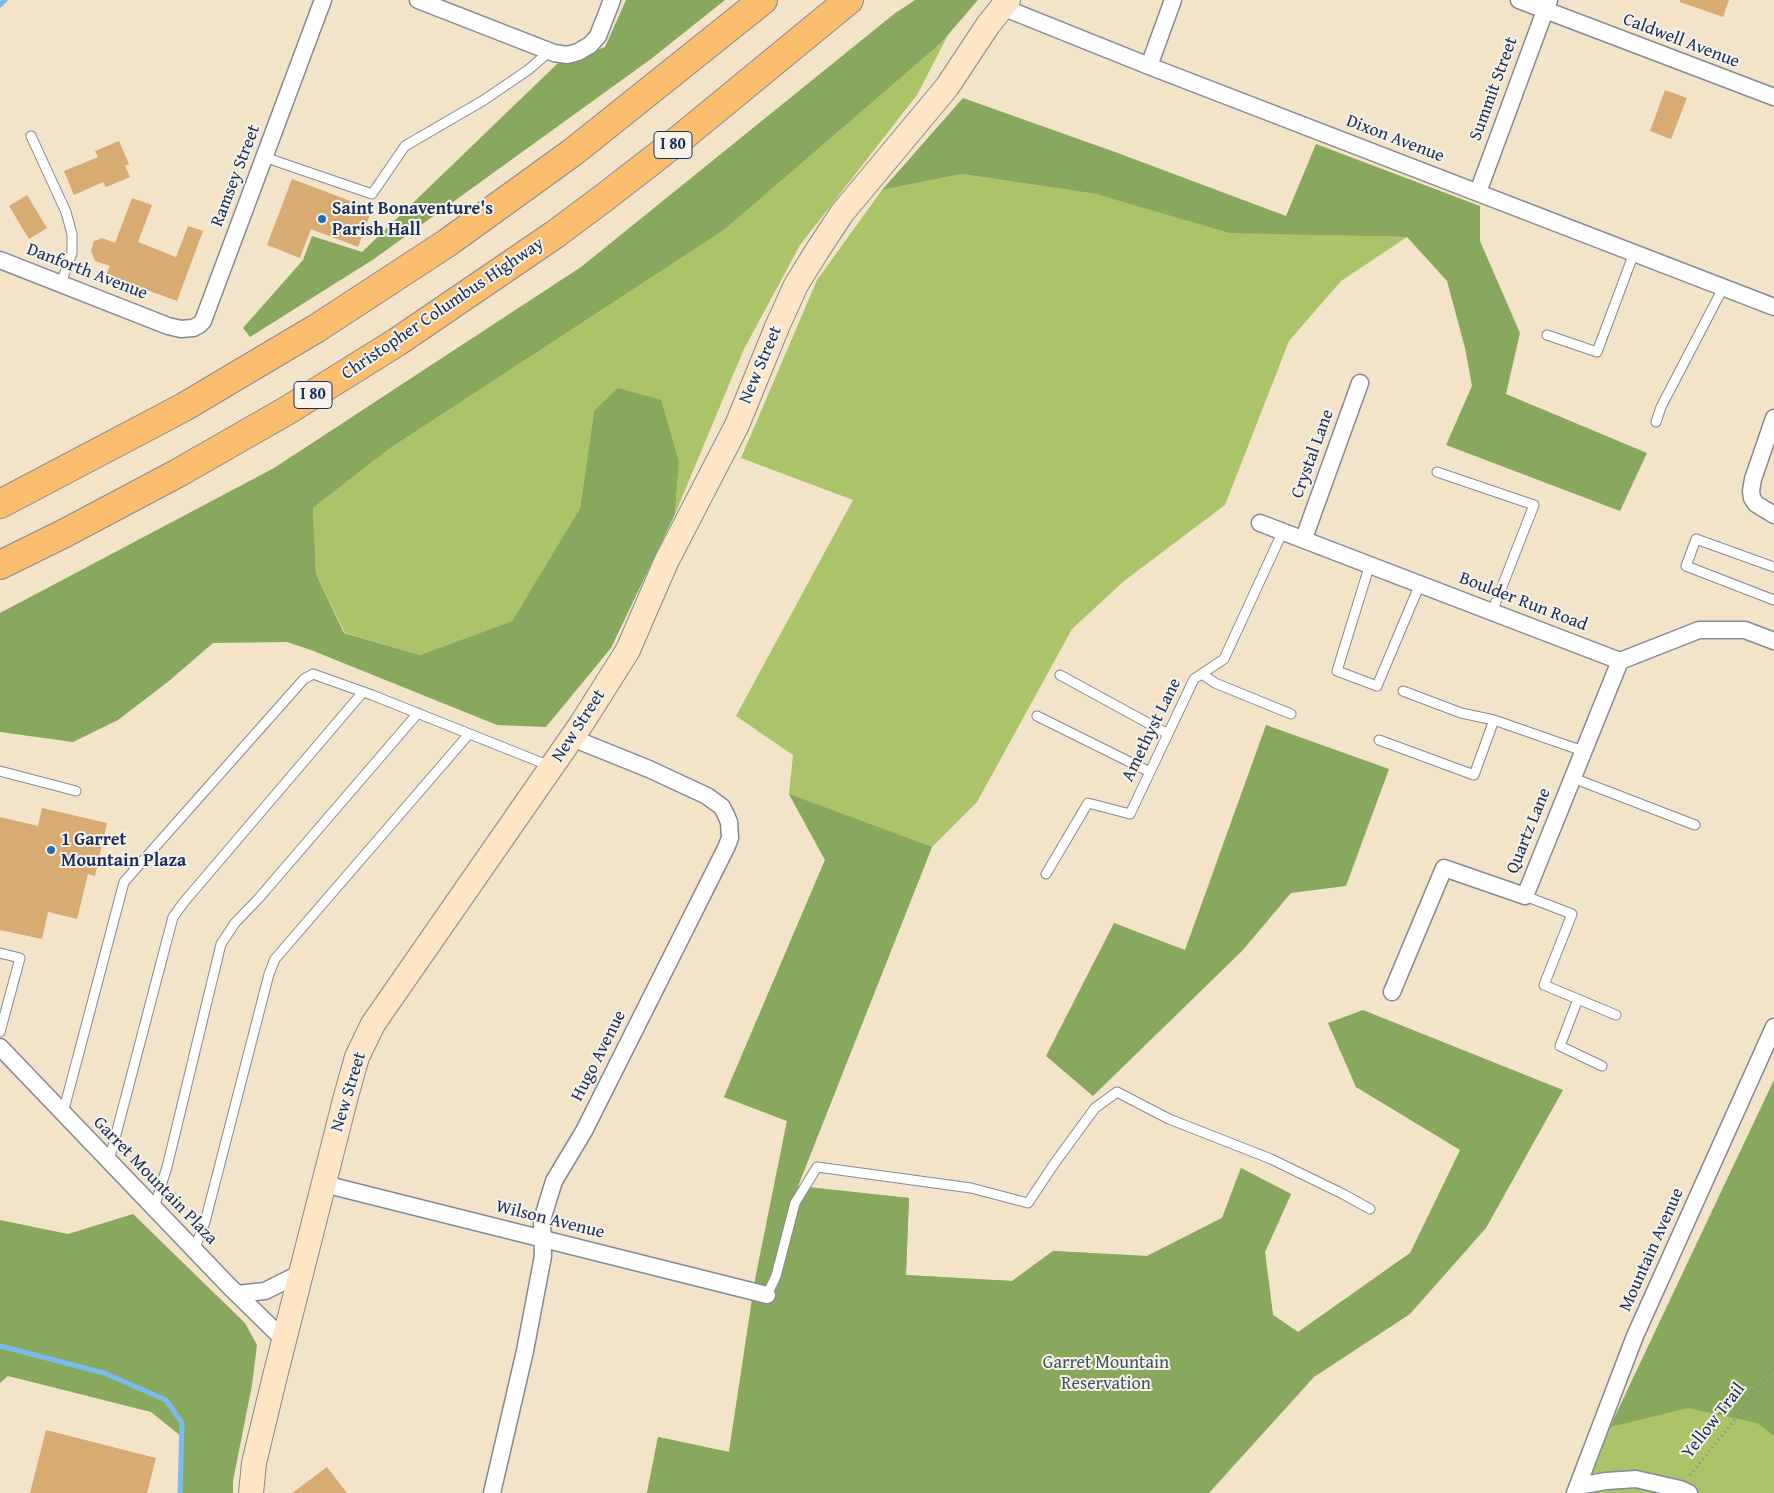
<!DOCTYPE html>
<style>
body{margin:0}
canvas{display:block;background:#f3e3c9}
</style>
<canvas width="1774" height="1493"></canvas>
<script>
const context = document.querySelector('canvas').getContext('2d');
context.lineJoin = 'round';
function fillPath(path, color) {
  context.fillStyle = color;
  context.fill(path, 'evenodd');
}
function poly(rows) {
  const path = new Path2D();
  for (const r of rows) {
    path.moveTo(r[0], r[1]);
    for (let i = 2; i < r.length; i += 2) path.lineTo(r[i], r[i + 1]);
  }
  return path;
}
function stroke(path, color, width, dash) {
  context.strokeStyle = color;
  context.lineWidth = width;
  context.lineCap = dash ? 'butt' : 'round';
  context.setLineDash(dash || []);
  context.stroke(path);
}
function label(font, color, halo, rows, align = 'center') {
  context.font = font + ' "Gentium Book Plus",serif';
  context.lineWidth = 4;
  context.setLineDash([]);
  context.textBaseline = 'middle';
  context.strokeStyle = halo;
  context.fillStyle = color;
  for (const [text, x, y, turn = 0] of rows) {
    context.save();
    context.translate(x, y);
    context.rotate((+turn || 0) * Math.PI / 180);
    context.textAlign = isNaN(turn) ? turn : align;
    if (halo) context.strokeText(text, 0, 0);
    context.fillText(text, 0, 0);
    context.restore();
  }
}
fillPath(poly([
 [948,35,917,95,800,245,743,351,675,514,679,462,594,411,580,508,512,621,420,655,345,633,316,574,313,508,389,449,724,230,940,44],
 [962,174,1096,194,1322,235,1407,237,1341,281,1289,341,1225,505,1124,581,1072,629,977,802,932,847,798,1186,909,1198,906,1275,1012,1281,1053,1251,1147,1256,1222,1218,1241,1168,1291,1194,1265,1252,1273,1315,1298,1332,1209,1493,647,1493,658,1437,729,1452,755,1280,787,1121,724,1097,825,860,789,794,793,755,736,716,853,500,741,458,817,280,882,190],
 [1774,1080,1774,1493,1585,1493,1610,1427]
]), '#abc369');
fillPath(poly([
 [626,0,725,0,651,59,374,259,250,337,243,328,303,260,312,236,362,252,557,64,605,47],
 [915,0,978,0,940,44,724,230,389,449,313,508,316,574,344,633,420,655,512,621,580,508,594,411,618,388,661,400,679,462,675,514,611,648,546,727,497,725,311,650,287,642,213,643,169,681,118,720,73,742,0,732,0,613,274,468,581,267,894,14],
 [963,98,1115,152,1286,216,1316,144,1480,206,1480,241,1520,333,1506,394,1647,453,1620,511,1446,445,1472,386,1465,348,1447,281,1407,237,1230,233,1096,194,962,174,882,190],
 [1266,725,1389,769,1346,886,1291,893,1242,951,1093,1096,1046,1056,1114,923,1185,950],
 [789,794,932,847,798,1186,909,1198,906,1275,1012,1281,1053,1251,1147,1256,1222,1218,1241,1168,1291,1194,1265,1252,1273,1315,1298,1332,1410,1253,1460,1150,1356,1087,1328,1023,1363,1010,1563,1090,1486,1228,1410,1314,1314,1377,1209,1493,647,1493,658,1437,729,1452,755,1280,787,1121,724,1097,825,860],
 [1774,1080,1774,1436,1757,1423,1688,1408,1610,1427],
 [133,1214,245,1323,257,1345,252,1385,233,1481,233,1493,179,1493,182,1437,151,1412,8,1376,0,1383,0,1220,68,1234]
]), '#88a95d');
stroke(poly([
 [0,5,5,0],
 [0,1346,104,1373,166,1400,182,1423,180,1493]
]), '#7abbef', 5);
fillPath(poly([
 [1680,0,1729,0,1723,17,1680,2],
 [1665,90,1687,98,1671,139,1650,131],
 [119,141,129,164,125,166,130,177,106,187,103,182,74,195,64,171,98,157,95,151],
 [292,179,372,209,358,247,311,229,300,258,267,245],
 [27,195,47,228,29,239,9,206],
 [132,198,152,205,138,242,176,257,188,226,203,231,177,301,106,275,110,266,95,261,91,251,94,241,102,238,115,243],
 [42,808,107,823,95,876,88,874,77,919,48,912,42,939,0,930,0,817,38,826],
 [46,1430,156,1458,147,1493,30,1493],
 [327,1467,347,1493,292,1493]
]), '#d7ab72');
const lane = poly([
 [31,136,66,212,72,234,72,253,61,283],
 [264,157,372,194,405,146,484,100,528,70,550,51],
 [1547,335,1597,352,1634,253],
 [1656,422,1661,407,1723,288],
 [1437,472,1534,505,1492,612],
 [1370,564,1337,671,1377,686,1420,584],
 [1774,567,1696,539,1686,566,1774,600],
 [1202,674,1215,683,1291,714],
 [1060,675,1168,734],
 [1403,691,1461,713,1494,720],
 [1037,716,1150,772],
 [1379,740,1474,775,1494,720,1583,751],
 [0,771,76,791],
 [1573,778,1695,825],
 [1046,874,1088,803,1130,814,1194,679,1224,659,1283,531],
 [1525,896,1572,914,1544,985,1616,1015],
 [0,953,20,958,0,1032],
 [1578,999,1560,1046,1602,1066],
 [63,1113,124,882,304,679,313,674,372,695,550,766],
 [109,1161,173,917,184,902,363,692],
 [154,1208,167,1167,221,944,235,923,259,898,418,713],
 [194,1250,205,1222,269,974,275,959,469,734],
 [767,1295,776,1276,795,1203,817,1167,971,1188,1028,1203,1054,1164,1095,1108,1117,1092,1169,1119,1271,1159,1343,1194,1370,1209]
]);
const street = poly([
 [418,0,554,53,567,55,578,52,590,45,598,36,612,0],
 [1519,0,1774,97],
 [1002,7,1149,66,1774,307],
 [1149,66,1173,0],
 [1478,192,1549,0],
 [0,260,168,326,181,329,193,328,199,325,203,321,323,0],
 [1774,418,1753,479,1751,491,1752,498,1756,504,1774,515],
 [1260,523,1620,661,1699,630,1745,630,1774,641],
 [1304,538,1360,383],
 [1392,992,1444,868,1525,896,1620,661],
 [0,1047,228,1285,284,1340],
 [324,1184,767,1295],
 [237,1294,265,1291,301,1273],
 [1578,1486,1606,1481,1636,1479,1680,1489,1689,1493],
 [492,1493,525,1351,543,1256,542,1220,554,1181,584,1131,726,848,730,838,729,822,726,815,722,807,707,796,649,769,572,738],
 [1575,1493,1635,1336,1774,1027]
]);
const secondary = poly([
 [251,1493,254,1463,275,1376,346,1096,357,1057,373,1024,582,723,628,650,666,562,737,425,777,327,796,285,817,251,842,213,947,87,988,25,1008,0]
]);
const highway = poly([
 [0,504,184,407,317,328,447,243,573,152,763,0],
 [0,565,65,533,178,473,288,410,397,342,554,235,605,197,681,138,849,0]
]);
stroke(lane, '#878994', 11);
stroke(street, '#878994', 19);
stroke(secondary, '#878994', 26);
stroke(highway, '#878994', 30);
stroke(poly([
 [1690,1475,1745,1407,1768,1373,1774,1368]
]), '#878994', 3, [1, 4]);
stroke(lane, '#fff', 9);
stroke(street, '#fff', 16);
stroke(secondary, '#fde5c5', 24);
stroke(highway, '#fbbe6e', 28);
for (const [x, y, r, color] of [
 [322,219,5,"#1f6fb2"],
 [51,850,5,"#1f6fb2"]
]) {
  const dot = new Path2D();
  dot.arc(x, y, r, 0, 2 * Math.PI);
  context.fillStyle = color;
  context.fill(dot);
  stroke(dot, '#f7f3e8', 2);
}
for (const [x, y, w] of [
 [673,145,38],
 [313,395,38]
]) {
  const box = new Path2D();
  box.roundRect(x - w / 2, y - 13.5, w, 27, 4);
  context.fillStyle = '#f7f3e8';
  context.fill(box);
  stroke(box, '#1b2f5e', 1);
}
label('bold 16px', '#1b2f5e', null, [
 ["I 80",673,145],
 ["I 80",313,395]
]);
label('18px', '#1b2f5e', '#f7f3e8', [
 ["Caldwell Avenue",1681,41,21],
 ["Summit Street",1494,89,-70],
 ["Dixon Avenue",1395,139,21],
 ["Ramsey Street",236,176,-69],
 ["Danforth Avenue",87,272,21],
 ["Christopher Columbus Highway",443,309,-34],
 ["New Street",761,365,-67],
 ["Crystal Lane",1313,454,-70],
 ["Boulder Run Road",1523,602,21],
 ["New Street",579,726,-57],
 ["Amethyst Lane",1152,730,-64],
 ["Quartz Lane",1529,831,-68],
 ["Hugo Avenue",599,1056,-63],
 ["New Street",349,1092,-73],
 ["Garret Mountain Plaza",155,1181,46],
 ["Wilson Avenue",550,1220,14],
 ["Mountain Avenue",1652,1250,-66],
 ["Yellow Trail",1714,1421,-52]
]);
label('bold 18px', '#1b2f5e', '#f7f3e8', [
 ["Saint Bonaventure's",332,209],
 ["Parish Hall",332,230],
 ["1 Garret",61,840],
 ["Mountain Plaza",61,861]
], 'left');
label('18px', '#3f5461', '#f7f3e8', [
 ["Garret Mountain",1106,1363],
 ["Reservation",1106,1384]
]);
</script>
